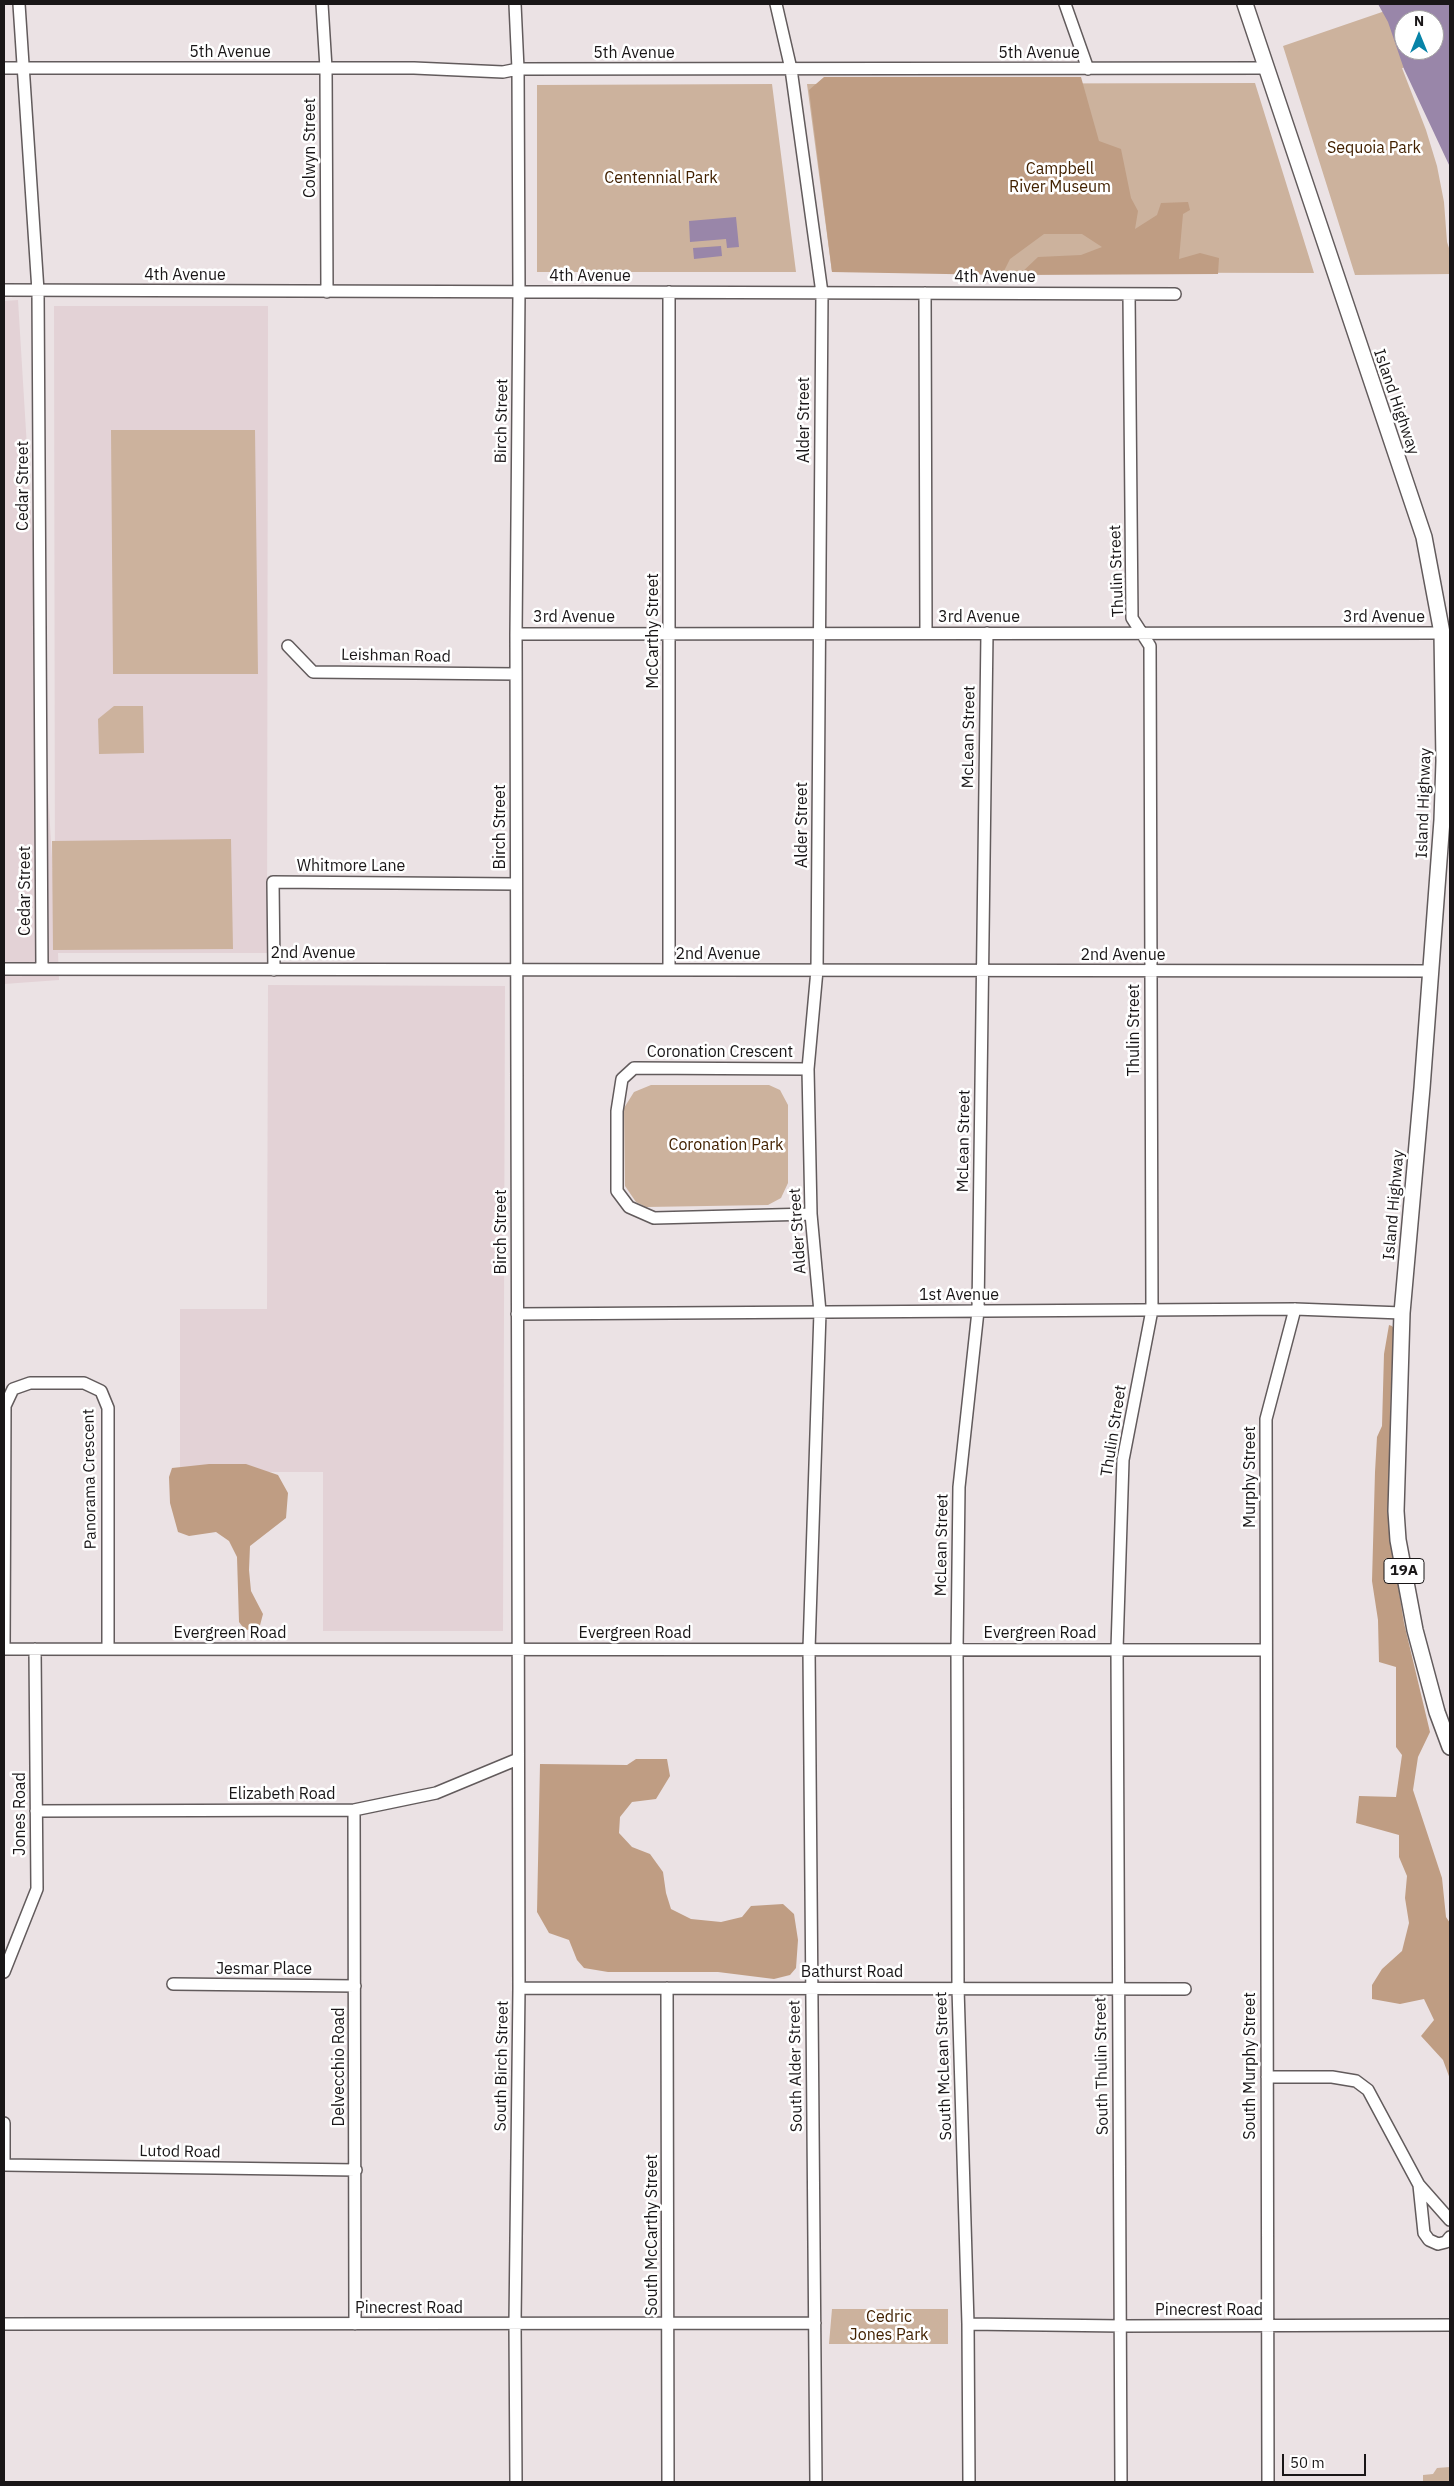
<!DOCTYPE html>
<style>
body{margin:0}
#map{position:relative;width:1454px;height:2486px;overflow:hidden;background:#ebe2e4;font-family:"IBM Plex Sans",sans-serif}
canvas{display:block}
.frame{position:absolute;inset:0;border:5px solid #191617;pointer-events:none}
.north{position:absolute;left:1394px;top:10px;width:50px;height:50px;box-sizing:border-box;background:#fff;border:1px solid #a3a2a2;border-radius:50%;rotate:0deg;font-size:14px;font-weight:700;line-height:20px;text-align:center;color:#191617}
.north::after{content:'';display:block;margin:auto;width:18px;height:22px;background:#0884a8;clip-path:polygon(50% 0,100% 100%,50% 72%,0 100%)}
.scale{position:absolute;left:1282px;top:2454px;width:84px;height:22px;box-sizing:border-box;border:2px solid #191617;border-top:0;padding-left:6px;font-size:15px;line-height:18px;white-space:nowrap;color:#191617;-webkit-text-stroke:4px #fff;paint-order:stroke}
</style>
<div id="map">
<canvas width="1454" height="2486"></canvas>
<div class="frame"></div>
<div class="north">N</div>
<div class="scale">50 m</div>
</div>
<script>
const context = document.querySelector('canvas').getContext('2d');
context.lineJoin = 'round';
function fillPath(path, color) {
  context.fillStyle = color;
  context.fill(path, 'evenodd');
}
function poly(rows) {
  const path = new Path2D();
  for (const r of rows) {
    path.moveTo(r[0], r[1]);
    for (let i = 2; i < r.length; i += 2) path.lineTo(r[i], r[i + 1]);
  }
  return path;
}
function stroke(path, color, width, dash) {
  context.strokeStyle = color;
  context.lineWidth = width;
  context.lineCap = dash ? 'butt' : 'round';
  context.setLineDash(dash || []);
  context.stroke(path);
}
function label(font, color, halo, rows, align = 'center') {
  context.font = font + ' "IBM Plex Sans",sans-serif';
  context.lineWidth = 5;
  context.setLineDash([]);
  context.textBaseline = 'middle';
  context.strokeStyle = halo;
  context.fillStyle = color;
  for (const [text, x, y, turn = 0] of rows) {
    context.save();
    context.translate(x, y);
    context.rotate((+turn || 0) * Math.PI / 180);
    context.textAlign = isNaN(turn) ? turn : align;
    if (halo) context.strokeText(text, 0, 0);
    context.fillText(text, 0, 0);
    context.restore();
  }
}
fillPath(poly([
 [18,300,55,907,54,306,268,306,267,953,58,953,59,980,4,984,4,301],
 [268,985,505,986,503,1631,323,1631,323,1472,180,1472,180,1309,267,1309]
]), '#e3d2d6');
fillPath(poly([
 [1385,11,1410,67,1402,68,1426,130,1437,166,1444,202,1447,242,1450,251,1450,274,1355,275,1283,46],
 [1255,83,1314,273,832,272,807,84],
 [772,84,796,272,537,272,537,85],
 [111,430,255,430,258,674,113,674],
 [114,706,143,706,144,753,99,754,98,719],
 [231,839,233,949,53,950,52,841],
 [651,1085,769,1085,780,1090,788,1105,788,1183,781,1198,768,1205,646,1207,636,1202,625,1186,624,1108,634,1092],
 [832,2309,948,2309,948,2344,829,2344],
 [1450,2467,1450,2482,1423,2482,1423,2475,1433,2474,1437,2468]
]), '#ccb29d');
fillPath(poly([
 [824,77,1081,77,1099,141,1121,149,1131,198,1138,211,1135,229,1157,215,1161,203,1188,202,1190,210,1183,214,1179,259,1200,253,1219,258,1218,274,1019,275,1038,257,1081,255,1102,247,1082,234,1044,234,1010,259,1002,275,832,272,809,90],
 [1389,1325,1392,1326,1396,1332,1391,1383,1389,1529,1404,1623,1430,1732,1418,1757,1413,1790,1442,1878,1446,1917,1450,1923,1450,2079,1443,2060,1421,2036,1434,2020,1424,1999,1400,2004,1372,1999,1372,1985,1382,1969,1402,1951,1409,1923,1405,1898,1407,1876,1399,1857,1399,1835,1356,1823,1359,1796,1396,1797,1402,1755,1396,1747,1396,1667,1379,1662,1378,1620,1372,1581,1375,1472,1377,1437,1382,1426,1384,1354],
 [209,1464,246,1464,278,1475,288,1493,286,1518,250,1546,249,1570,251,1591,263,1614,259,1629,245,1630,239,1622,237,1557,229,1541,216,1532,189,1536,178,1532,170,1503,169,1477,172,1468],
 [636,1759,667,1759,670,1776,656,1799,632,1802,620,1817,619,1833,632,1847,650,1854,663,1872,666,1893,671,1909,691,1919,721,1922,742,1917,751,1906,783,1904,794,1914,798,1940,796,1968,790,1975,774,1979,718,1972,608,1972,584,1968,577,1960,569,1940,549,1933,537,1912,540,1764,627,1765]
]), '#bf9d83');
fillPath(poly([
 [1378,4,1450,4,1450,167,1404,69,1388,22],
 [1404,20,1434,20,1434,50,1404,50],
 [736,217,739,247,727,248,726,239,690,242,689,221],
 [721,246,722,256,694,259,693,248]
]), '#9986a9');
const minor = poly([
 [19,4,38,291,42,969],
 [322,4,326,68,327,292],
 [515,4,518,69,519,292,516,634,519,1988,515,2323,516,2482],
 [776,4,791,69,822,293,817,970,808,1069,811,1214,820,1312,809,1649,816,2482],
 [1065,4,1088,69],
 [4,68,414,68,503,72,518,69,1265,68],
 [4,290,1175,294],
 [925,293,926,633],
 [516,634,1442,633],
 [288,646,313,672,516,674],
 [4,969,1432,971],
 [274,970,273,882,516,884],
 [669,970,669,292],
 [808,1069,634,1068,622,1079,617,1111,617,1191,629,1207,654,1218,811,1214],
 [517,1314,1295,1309,1402,1313],
 [4,1649,1266,1650],
 [4,1649,5,1406,13,1389,30,1383,84,1383,101,1391,108,1408,108,1649],
 [354,1810,355,2324],
 [36,1811,354,1810,436,1793,518,1759],
 [4,1972,37,1889,35,1649],
 [173,1984,355,1986],
 [519,1988,1185,1989],
 [667,1988,668,2482],
 [1267,2077,1332,2077,1356,2081,1368,2090,1419,2185,1450,2220],
 [4,2123,4,2165,356,2170],
 [1419,2185,1424,2233,1429,2240,1438,2244,1446,2242,1450,2237],
 [4,2324,815,2323],
 [968,2324,1122,2326,1450,2325],
 [969,2482,968,2324,958,1988,957,1649,959,1487,978,1311,987,633],
 [1121,2482,1117,1649,1123,1460,1152,1310,1150,646,1132,618,1129,294],
 [1268,2482,1266,1419,1295,1309]
]);
const major = poly([
 [1245,4,1424,537,1442,633,1444,761,1442,820,1422,1088,1402,1313,1396,1511,1398,1540,1415,1630,1437,1712,1450,1747]
]);
stroke(minor, '#625b5c', 14);
stroke(major, '#625b5c', 18);
stroke(minor, '#fff', 11);
stroke(major, '#fff', 15);
for (const [x, y, w] of [
 [1404,1571,40]
]) {
  const box = new Path2D();
  box.roundRect(x - w / 2, y - 12.5, w, 25, 4);
  context.fillStyle = '#fff';
  context.fill(box);
  stroke(box, '#191617', 1);
}
label('bold 15px', '#191617', null, [
 ["19A",1404,1571]
]);
label('16px', '#191617', '#fff', [
 ["5th Avenue",230,52],
 ["5th Avenue",634,53],
 ["5th Avenue",1039,53],
 ["Colwyn Street",310,148,-90],
 ["4th Avenue",185,275],
 ["4th Avenue",590,276],
 ["4th Avenue",995,277],
 ["Island Highway",1396,402,71],
 ["Alder Street",804,420,-90],
 ["Birch Street",502,421,-89],
 ["Cedar Street",23,486,-90],
 ["Thulin Street",1117,571,-92],
 ["3rd Avenue",574,617],
 ["3rd Avenue",979,617],
 ["3rd Avenue",1384,617],
 ["McCarthy Street",653,631,-90],
 ["Leishman Road",396,656,1],
 ["McLean Street",969,737,-89],
 ["Island Highway",1424,803,-88],
 ["Alder Street",802,825,-90],
 ["Birch Street",500,827,-90],
 ["Whitmore Lane",351,866],
 ["Cedar Street",25,891,-90],
 ["2nd Avenue",313,953],
 ["2nd Avenue",718,954],
 ["2nd Avenue",1123,955],
 ["Thulin Street",1134,1030,-90],
 ["Coronation Crescent",720,1052],
 ["McLean Street",964,1141,-89],
 ["Island Highway",1394,1205,-85],
 ["Alder Street",798,1231,-94],
 ["Birch Street",501,1232,-90],
 ["1st Avenue",959,1295],
 ["Thulin Street",1114,1431,-81],
 ["Murphy Street",1250,1477,-90],
 ["Panorama Crescent",90,1479,-91],
 ["McLean Street",942,1545,-89],
 ["Evergreen Road",230,1633],
 ["Evergreen Road",635,1633],
 ["Evergreen Road",1040,1633],
 ["Elizabeth Road",282,1794],
 ["Jones Road",20,1814,-90],
 ["Jesmar Place",264,1969],
 ["Bathurst Road",852,1972],
 ["South Birch Street",502,2066,-89],
 ["South Alder Street",796,2066,-91],
 ["South McLean Street",944,2066,-92],
 ["South Thulin Street",1102,2066,-91],
 ["South Murphy Street",1250,2066,-90],
 ["Delvecchio Road",339,2067,-90],
 ["Lutod Road",180,2152,1],
 ["South McCarthy Street",652,2235,-90],
 ["Pinecrest Road",409,2308],
 ["Pinecrest Road",1209,2310]
]);
label('16px', '#422100', '#fff', [
 ["Sequoia Park",1374,148],
 ["Campbell",1060,169],
 ["River Museum",1060,187],
 ["Centennial Park",661,178],
 ["Coronation Park",726,1145],
 ["Cedric",889,2317],
 ["Jones Park",889,2335]
]);
</script>
